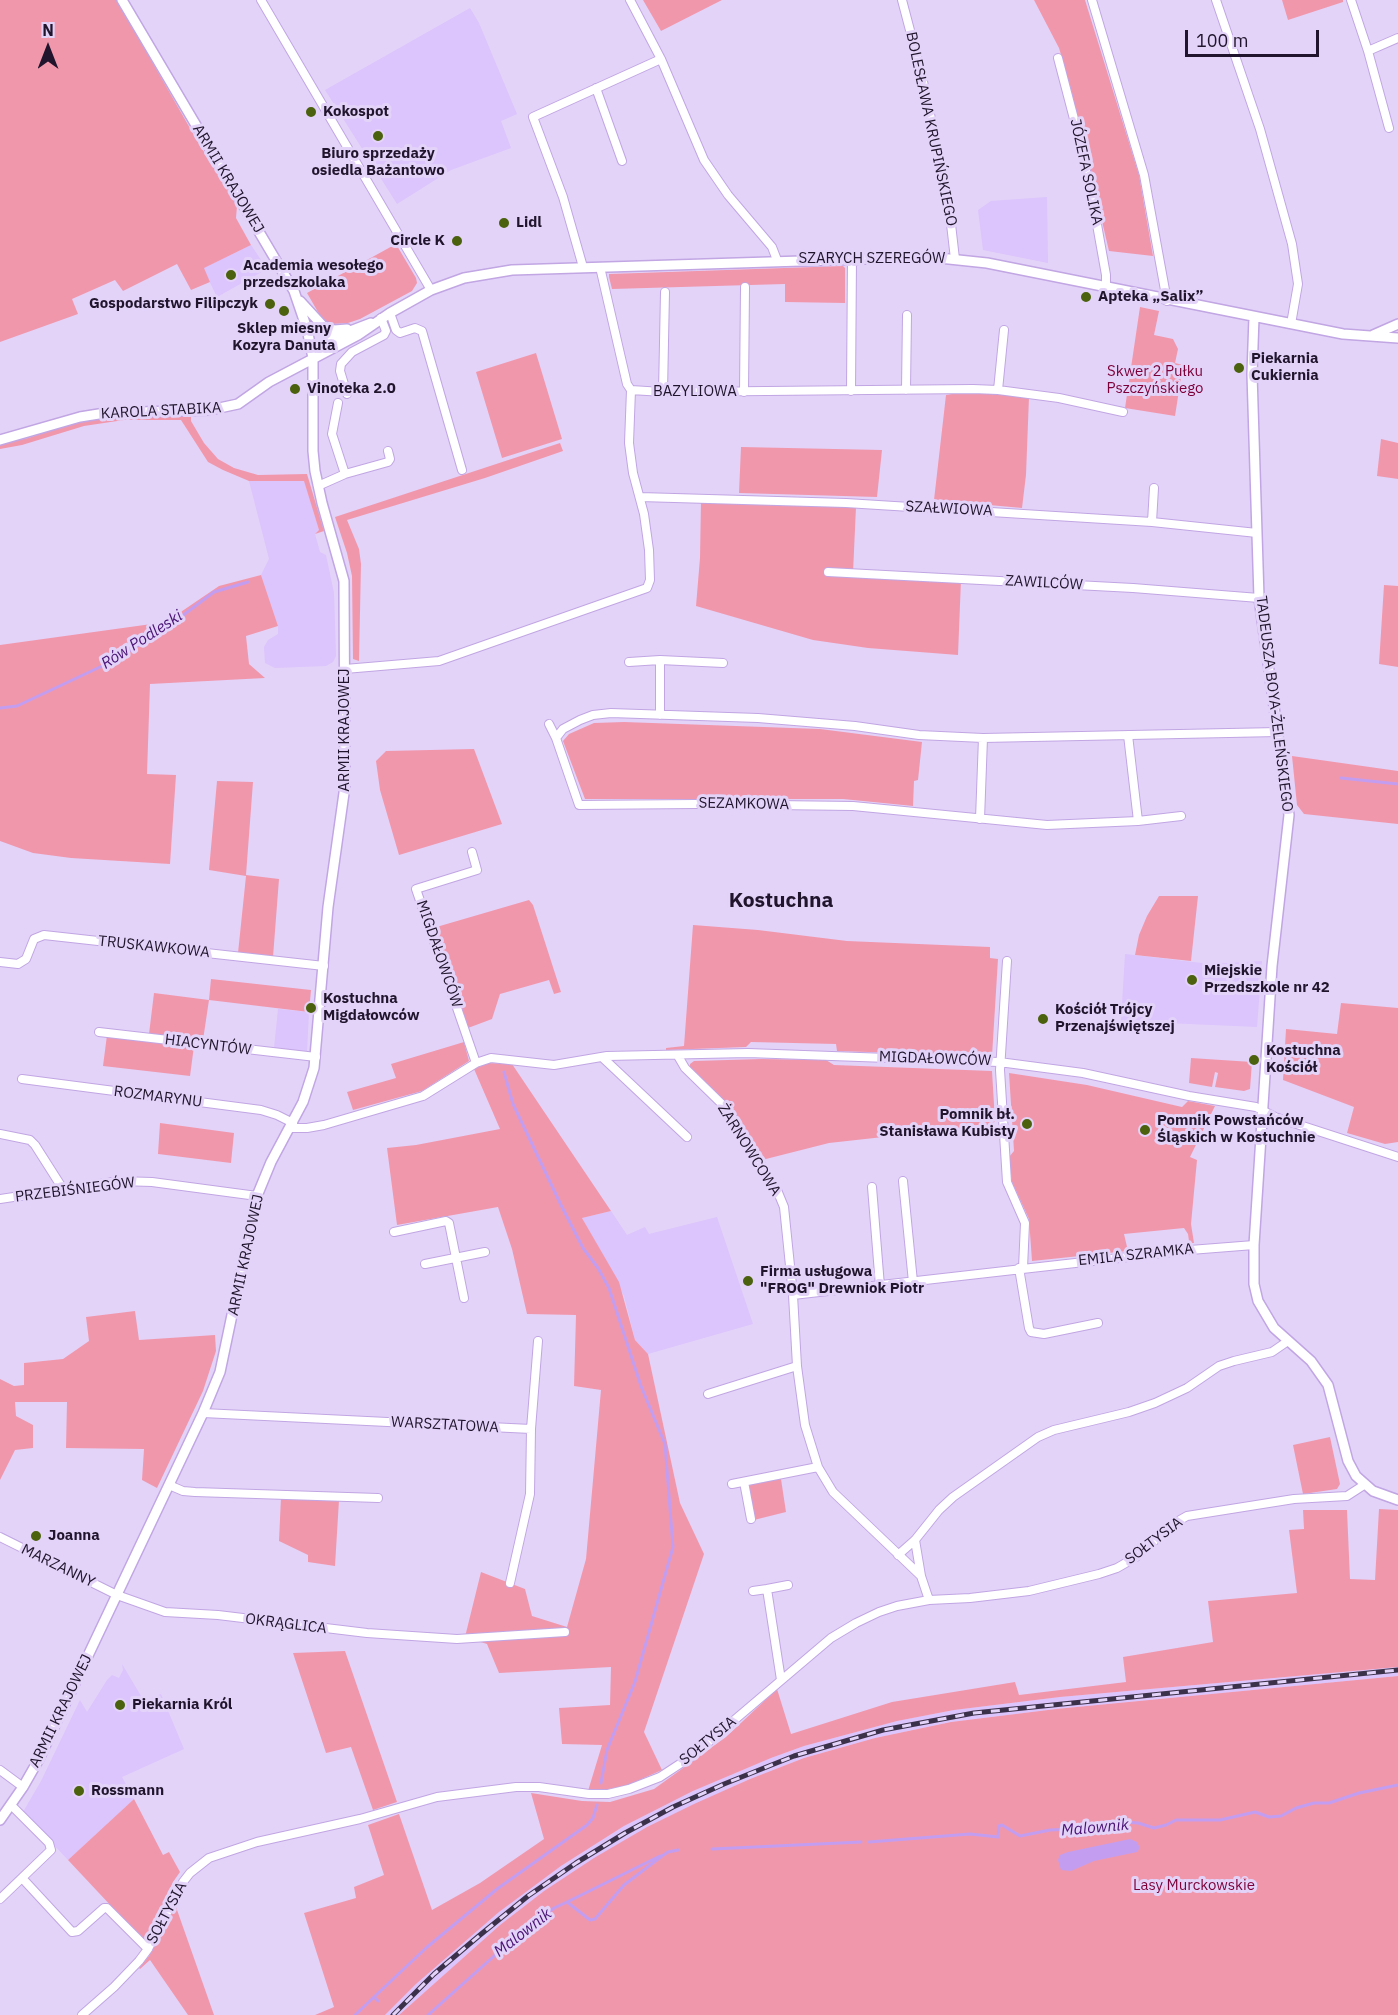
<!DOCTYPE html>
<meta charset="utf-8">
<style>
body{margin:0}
#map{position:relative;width:1398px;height:2015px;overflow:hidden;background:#e3d3f9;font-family:"IBM Plex Sans",sans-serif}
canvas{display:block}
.north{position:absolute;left:18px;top:18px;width:60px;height:60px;-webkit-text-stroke:4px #e3d3f9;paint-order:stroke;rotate:0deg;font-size:16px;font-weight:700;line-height:24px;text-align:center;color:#20152c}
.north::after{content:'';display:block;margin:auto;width:21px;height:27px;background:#20152c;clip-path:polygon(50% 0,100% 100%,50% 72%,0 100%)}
.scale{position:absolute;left:1185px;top:30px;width:134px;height:27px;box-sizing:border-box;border:3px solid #20152c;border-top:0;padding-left:8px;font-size:18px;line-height:21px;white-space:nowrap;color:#20152c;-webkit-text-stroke:4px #e3d3f9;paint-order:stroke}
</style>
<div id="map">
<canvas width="1398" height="2015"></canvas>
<div class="north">N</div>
<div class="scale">100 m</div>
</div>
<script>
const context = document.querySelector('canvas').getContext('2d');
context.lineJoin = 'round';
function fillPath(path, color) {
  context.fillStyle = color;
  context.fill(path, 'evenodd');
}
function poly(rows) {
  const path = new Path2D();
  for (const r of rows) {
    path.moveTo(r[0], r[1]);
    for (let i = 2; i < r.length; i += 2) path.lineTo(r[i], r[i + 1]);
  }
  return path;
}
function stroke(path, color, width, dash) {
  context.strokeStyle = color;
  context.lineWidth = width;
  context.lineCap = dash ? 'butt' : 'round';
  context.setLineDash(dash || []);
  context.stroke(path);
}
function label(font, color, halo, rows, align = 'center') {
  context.font = font + ' "IBM Plex Sans",sans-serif';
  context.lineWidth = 6;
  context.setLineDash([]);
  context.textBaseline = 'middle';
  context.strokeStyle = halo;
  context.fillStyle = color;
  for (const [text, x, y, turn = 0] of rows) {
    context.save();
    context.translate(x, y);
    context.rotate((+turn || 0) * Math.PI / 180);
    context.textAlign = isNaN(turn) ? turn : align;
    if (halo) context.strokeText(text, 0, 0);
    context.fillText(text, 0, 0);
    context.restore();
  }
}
fillPath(poly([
 [470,8,479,23,517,114,501,121,511,148,451,170,397,204,325,90],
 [1047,197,1048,263,983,250,978,210,991,201],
 [251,245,267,269,217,297,203,268],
 [304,480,319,530,315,534,320,552,326,555,334,593,336,656,333,662,326,666,275,668,265,663,264,647,268,640,278,634,278,626,261,575,269,559,249,481],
 [1125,954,1210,964,1262,961,1257,1027,1121,1021],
 [278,1009,309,1012,307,1052,274,1048],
 [611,1211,627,1235,645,1227,649,1234,717,1217,753,1324,648,1354,635,1340,624,1296,582,1218],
 [122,1664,144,1701,161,1694,184,1749,122,1777,134,1799,68,1860,23,1812,41,1781,80,1700,87,1712,107,1680,112,1675,119,1678,123,1670],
 [1398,1667,1398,1676,1056,1709,951,1722,875,1738,804,1758,750,1779,647,1827,544,1891,500,1925,399,2015,385,2015,416,1984,500,1911,561,1866,624,1826,693,1791,771,1758,804,1746,897,1721,954,1710,1060,1697]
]), '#dcc4fc');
fillPath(poly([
 [0,0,117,0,195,137,237,206,236,218,251,245,204,268,210,282,191,290,177,264,123,291,115,280,72,299,78,314,0,342],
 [643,0,722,0,661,31],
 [1034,0,1085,0,1139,175,1153,256,1109,251,1071,89,1059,48],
 [1282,0,1343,0,1343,2,1288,20],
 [396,244,416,278,417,283,412,291,360,319,348,323,332,324,322,319,307,293],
 [843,266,845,268,845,303,785,302,785,284,612,289,609,277,609,274],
 [1140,307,1159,311,1154,335,1173,339,1178,349,1175,363,1183,365,1175,416,1125,408],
 [536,353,562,439,502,458,476,372],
 [964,392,1029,397,1026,475,1022,508,934,500,946,395],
 [191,415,191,421,204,443,218,459,234,468,258,475,307,474,324,531,315,534,319,530,304,481,249,481,223,470,208,462,181,420,124,420,84,426,22,445,0,449,0,444,28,438,72,424,89,420,112,417],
 [1381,439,1398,443,1398,479,1377,476],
 [560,443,563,451,485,478,347,520,359,549,361,564,359,661,353,659,352,576,347,553,335,517],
 [741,447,882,450,877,497,739,493],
 [701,501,856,507,853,573,961,580,958,655,868,648,813,640,696,606,700,558],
 [261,575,278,626,246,636,249,664,265,678,150,684,147,774,176,775,170,864,71,858,33,853,0,841,0,645,166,622,219,586],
 [1384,585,1398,586,1398,667,1379,664],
 [624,722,820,729,922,742,918,780,914,781,913,806,843,799,585,799,563,741,569,734,594,723],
 [474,749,502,824,399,855,380,790,376,761,386,751],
 [1292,756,1398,771,1398,824,1304,814,1297,805],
 [217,781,253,782,246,875,279,879,273,957,238,953,246,876,209,870],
 [1159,896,1198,896,1191,961,1135,955,1139,935,1147,916],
 [529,900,533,905,561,992,554,994,549,980,500,994,492,1019,468,1028,433,928],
 [693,925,758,930,847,941,990,947,990,958,998,959,992,1056,837,1051,836,1044,751,1042,746,1047,666,1050,666,1048,684,1046],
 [211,979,311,990,309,1012,209,1000,203,1040,149,1034,154,993,209,1000],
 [1341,1003,1398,1008,1398,1142,1385,1144,1347,1133,1354,1107,1283,1080,1286,1029,1337,1034],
 [107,1035,194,1046,190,1076,103,1066],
 [464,1042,469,1061,422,1091,353,1110,347,1092,396,1078,391,1064],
 [1191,1058,1252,1062,1250,1089,1244,1091,1215,1087,1218,1073,1215,1072,1212,1087,1189,1083],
 [761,1059,826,1060,834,1065,992,1071,995,1121,992,1125,829,1143,762,1160,730,1108,690,1068,690,1064,694,1061],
 [488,1063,512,1064,611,1211,582,1218,619,1282,635,1340,648,1354,680,1503,704,1554,644,1732,662,1770,628,1785,604,1790,588,1791,602,1745,562,1744,559,1708,610,1705,611,1667,499,1673,487,1644,465,1637,481,1572,525,1589,532,1616,567,1627,586,1559,601,1390,574,1386,576,1315,527,1314,512,1249,498,1207,397,1225,387,1148,416,1145,500,1129,474,1069],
 [1009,1073,1087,1085,1182,1107,1188,1101,1215,1106,1190,1157,1197,1160,1191,1224,1194,1243,1190,1243,1189,1241,1188,1234,1184,1228,1124,1234,1128,1251,1032,1261,1029,1219,1012,1182,1009,1157,1014,1151],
 [160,1123,234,1133,231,1163,158,1154],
 [135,1311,139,1340,215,1335,216,1351,203,1391,157,1488,142,1480,144,1449,66,1448,67,1402,15,1402,16,1416,33,1425,33,1448,15,1450,0,1480,0,1379,14,1386,24,1385,24,1363,63,1359,89,1341,86,1317],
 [1330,1437,1340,1484,1337,1489,1303,1494,1293,1445],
 [781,1479,786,1512,754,1520,748,1489,751,1484],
 [281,1497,339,1500,335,1566,308,1562,308,1555,279,1541],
 [1379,1509,1398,1510,1398,1667,1060,1697,954,1710,897,1721,804,1746,771,1758,693,1791,624,1826,561,1866,499,1912,416,1984,385,2015,315,2015,334,2007,304,1913,356,1898,354,1887,384,1875,368,1825,399,1814,432,1910,480,1883,544,1839,531,1793,582,1801,610,1802,654,1789,726,1737,777,1689,791,1734,892,1702,1015,1682,1019,1695,1126,1682,1123,1657,1213,1642,1208,1601,1297,1593,1289,1530,1304,1529,1303,1510,1347,1510,1350,1579,1375,1580],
 [345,1651,397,1802,373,1810,351,1747,326,1753,293,1653],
 [1398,1676,1398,2015,399,2015,500,1925,544,1891,594,1858,647,1827,694,1804,750,1779,804,1758,875,1738,951,1722,1056,1709],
 [134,1799,163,1855,169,1852,180,1872,173,1882,146,1940,143,1940,68,1860],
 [178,1899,181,1900,176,1907,214,2015,188,2015,150,1960,140,1969,139,1968,149,1956,163,1932]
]), '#f197ac');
fillPath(poly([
 [1130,1839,1137,1842,1140,1848,1137,1852,1094,1861,1071,1871,1061,1870,1058,1860,1060,1855,1068,1852]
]), '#c39ef0');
stroke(poly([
 [0,708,17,706,117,659,170,625,214,592,248,582],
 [1341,778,1398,784],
 [504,1072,513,1104,561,1205,583,1248,598,1268,609,1288,641,1386,665,1444,673,1547,635,1682,607,1750,601,1783],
 [869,1842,970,1834,998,1837,999,1826,1002,1825,1020,1836,1050,1830,1096,1828,1125,1822,1138,1823,1154,1828,1166,1825,1176,1820,1220,1820,1255,1812,1269,1817,1281,1816,1296,1808,1314,1803,1329,1803,1359,1793,1398,1785],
 [712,1849,861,1842],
 [567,1902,660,1856],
 [374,1997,426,1948,497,1889,587,1825,593,1818,597,1805],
 [355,2015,374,1997,378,2001],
 [428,2015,512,1940,554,1908,567,1902,590,1920,595,1919,624,1885,662,1856,668,1852,678,1850]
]), '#c39ef0', 3);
const minor = poly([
 [261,0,431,290],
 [630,0,661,59,704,160,728,195,772,247,777,260],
 [902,0,921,72,948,198,955,259],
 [1092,0,1144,175,1167,301],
 [1216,0,1260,129,1292,244,1298,284,1291,324],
 [1351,0,1368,51,1389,128],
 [1368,51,1398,38],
 [1058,58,1079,138,1096,219,1106,275,1106,288],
 [596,88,622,161],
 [583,267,563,197,533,117,661,59],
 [600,267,627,384,631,390,663,392,973,389,998,390,1059,398,1123,412],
 [390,313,396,330,400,333,415,328,422,331,462,470],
 [906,390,907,315],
 [998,390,1004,330],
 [851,391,852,258],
 [663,392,665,292],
 [744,392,745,287],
 [347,394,340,371,341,364,352,352,384,335,386,331,381,318],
 [338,403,332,434,345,474],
 [318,486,345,474,388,462,390,459,388,451],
 [640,497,846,503,1152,522,1257,533],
 [1152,522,1154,488],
 [828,572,1133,588,1259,598],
 [660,660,660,715],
 [629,662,660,660,723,663],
 [345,669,439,661,647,588,650,580,649,550,644,514,633,473,629,443,631,390],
 [549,724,556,738],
 [1128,735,1138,821],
 [1181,816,1138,821,1047,825,853,806,695,804,579,805,556,738,563,729,580,720,593,715,611,713,758,718,855,726,919,735,983,738,1278,732],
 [980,819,983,738],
 [472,852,477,870,416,889,476,1063],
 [1007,961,1000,1070,1007,1182,1025,1223,1023,1268],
 [0,962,18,964,26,959,34,939,44,935,324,966],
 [99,1032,316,1057],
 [678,1056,685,1068,727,1109,777,1190,784,1207,793,1295,797,1366,805,1425,818,1467,833,1492,921,1576,929,1600],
 [602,1057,687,1137],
 [22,1079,261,1110,277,1115,293,1123],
 [290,1128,307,1128,324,1125,423,1096,476,1063,491,1058,554,1065,607,1056,748,1053,999,1062,1083,1073,1189,1096,1256,1107,1275,1117,1398,1157],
 [0,1134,30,1140,35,1145,63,1189],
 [903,1181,913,1282],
 [872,1187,880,1286],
 [0,1199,119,1181,152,1182,257,1196],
 [394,1232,446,1221,449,1223,464,1298],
 [425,1264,485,1252],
 [1019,1268,1029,1328,1031,1332,1044,1334,1098,1323],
 [793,1295,1190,1250,1254,1245],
 [708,1394,797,1366],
 [203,1413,531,1429,530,1494,510,1583],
 [531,1429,538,1341],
 [744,1482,751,1519],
 [732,1484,818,1467],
 [169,1485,183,1491,195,1492,378,1498],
 [0,1537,117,1595,165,1612,218,1615,367,1633,457,1639,565,1632],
 [915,1540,921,1576],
 [898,1555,915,1540,939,1510,953,1497,1038,1437,1054,1430,1129,1412,1155,1403,1187,1388,1219,1366,1234,1361,1272,1352,1288,1341],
 [753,1591,767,1589],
 [781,1680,767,1589,788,1585],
 [0,1770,23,1787],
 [22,1878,72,1932,78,1931,104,1908,107,1908,148,1949],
 [0,1899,51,1850,49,1843,11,1805],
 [82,2015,114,1987,139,1961,148,1949,183,1882,190,1873,209,1858,257,1842,360,1819,437,1797,516,1787,539,1787,589,1794,608,1794,629,1789,660,1777,692,1756,831,1638,856,1623,879,1612,897,1606,929,1600,970,1598,1029,1591,1099,1574,1117,1568,1136,1557,1173,1524,1187,1516,1294,1499,1347,1496,1364,1485]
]);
const tertiary = poly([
 [300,301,323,326,334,330,347,329],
 [1254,317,1252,374,1259,598,1289,815,1272,966,1254,1245,1254,1284,1258,1301,1274,1328,1311,1361,1328,1385,1348,1461,1356,1476,1373,1491,1398,1500],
 [1373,335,1398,324],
 [314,356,332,338,371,323],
 [0,440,80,417,105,413,210,410,238,404,269,382,358,335,390,313,431,290,464,278,512,270,930,257,987,263,1343,334,1398,338],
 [0,1820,23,1787,39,1759,203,1413,220,1372,257,1196,271,1162,303,1102,314,1068,328,907,345,786,344,581,322,503,315,471,313,451,313,358,307,329,294,291,122,0]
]);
stroke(minor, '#c1a6e3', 10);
stroke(tertiary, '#c1a6e3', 12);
stroke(minor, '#fff', 8);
stroke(tertiary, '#fff', 9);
const rail = poly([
 [393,2015,434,1974,480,1935,528,1896,576,1863,625,1833,673,1807,724,1784,794,1756,883,1730,974,1713,1398,1670]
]);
stroke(rail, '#3c314a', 5);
stroke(rail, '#e3d3f9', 3, [9]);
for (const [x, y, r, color] of [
 [311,112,6,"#4b610d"],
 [378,136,6,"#4b610d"],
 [504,223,6,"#4b610d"],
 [457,241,6,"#4b610d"],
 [231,275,6,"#4b610d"],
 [1086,297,6,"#4b610d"],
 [270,304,6,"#4b610d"],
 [284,311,6,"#4b610d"],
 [1239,368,6,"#4b610d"],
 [295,389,6,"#4b610d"],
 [1192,980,6,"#4b610d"],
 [311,1008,6,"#4b610d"],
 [1043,1019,6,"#4b610d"],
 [1254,1060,6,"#4b610d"],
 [1027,1124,6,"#4b610d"],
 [1145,1130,6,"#4b610d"],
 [748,1281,6,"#4b610d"],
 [36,1536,6,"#4b610d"],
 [120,1705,6,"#4b610d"],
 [79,1791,6,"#4b610d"]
]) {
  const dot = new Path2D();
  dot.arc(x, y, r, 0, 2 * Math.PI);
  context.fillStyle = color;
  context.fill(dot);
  stroke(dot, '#e3d3f9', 2);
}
label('bold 15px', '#20152c', '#e3d3f9', [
 ["Kokospot",323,112],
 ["Biuro sprzedaży",378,154,"center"],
 ["osiedla Bażantowo",378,171,"center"],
 ["Lidl",516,223],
 ["Circle K",445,241,"right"],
 ["Academia wesołego",243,266],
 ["przedszkolaka",243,283],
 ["Apteka „Salix”",1098,297],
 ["Gospodarstwo Filipczyk",258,304,"right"],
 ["Sklep miesny",284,329,"center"],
 ["Kozyra Danuta",284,346,"center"],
 ["Piekarnia",1251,359],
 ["Cukiernia",1251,376],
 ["Vinoteka 2.0",307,389],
 ["Miejskie",1204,971],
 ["Przedszkole nr 42",1204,988],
 ["Kostuchna",323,999],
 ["Migdałowców",323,1016],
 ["Kościół Trójcy",1055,1010],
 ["Przenajświętszej",1055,1027],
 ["Kostuchna",1266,1051],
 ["Kościół",1266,1068],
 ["Pomnik bł.",1015,1115,"right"],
 ["Stanisława Kubisty",1015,1132,"right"],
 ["Pomnik Powstańców",1157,1121],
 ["Śląskich w Kostuchnie",1157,1138],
 ["Firma usługowa",760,1272],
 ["\"FROG\" Drewniok Piotr",760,1289],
 ["Joanna",48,1536],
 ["Piekarnia Król",132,1705],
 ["Rossmann",91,1791]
], 'left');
label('15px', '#20152c', '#e3d3f9', [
 ["BOLESŁAWA KRUPIŃSKIEGO",931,129,78],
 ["JÓZEFA SOLIKA",1086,172,78],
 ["ARMII KRAJOWEJ",228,179,59],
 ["SZARYCH SZEREGÓW",872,259],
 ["BAZYLIOWA",695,392],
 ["KAROLA STABIKA",161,411,-3],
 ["SZAŁWIOWA",949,509,3],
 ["ZAWILCÓW",1044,583,3],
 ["TADEUSZA BOYA-ŻELEŃSKIEGO",1274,704,83],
 ["ARMII KRAJOWEJ",345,730,-90],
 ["SEZAMKOWA",744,804,1],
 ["TRUSKAWKOWA",154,947,6],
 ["MIGDAŁOWCÓW",439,954,71],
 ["HIACYNTÓW",208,1045,7],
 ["MIGDAŁOWCÓW",935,1059,2],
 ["ROZMARYNU",158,1097,7],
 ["ŻARNOWCOWA",749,1150,58],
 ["PRZEBIŚNIEGÓW",75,1190,-7],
 ["ARMII KRAJOWEJ",246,1255,-78],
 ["EMILA SZRAMKA",1136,1255,-6],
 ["WARSZTATOWA",445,1425,3],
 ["SOŁTYSIA",1154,1541,-37],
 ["MARZANNY",58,1566,26],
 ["OKRĄGLICA",286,1624,7],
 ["ARMII KRAJOWEJ",61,1711,-64],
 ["SOŁTYSIA",708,1741,-39],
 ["SOŁTYSIA",167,1913,-62]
]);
label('15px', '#7d0138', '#e3d3f9', [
 ["Skwer 2 Pułku",1155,372],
 ["Pszczyńskiego",1155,389],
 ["Lasy Murckowskie",1194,1886]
]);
label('italic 16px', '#491374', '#e3d3f9', [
 ["Rów Podleski",142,640,-33],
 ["Malownik",1095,1828,-5],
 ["Malownik",523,1933,-38]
]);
label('bold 21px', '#20152c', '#e3d3f9', [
 ["Kostuchna",781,901]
]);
</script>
